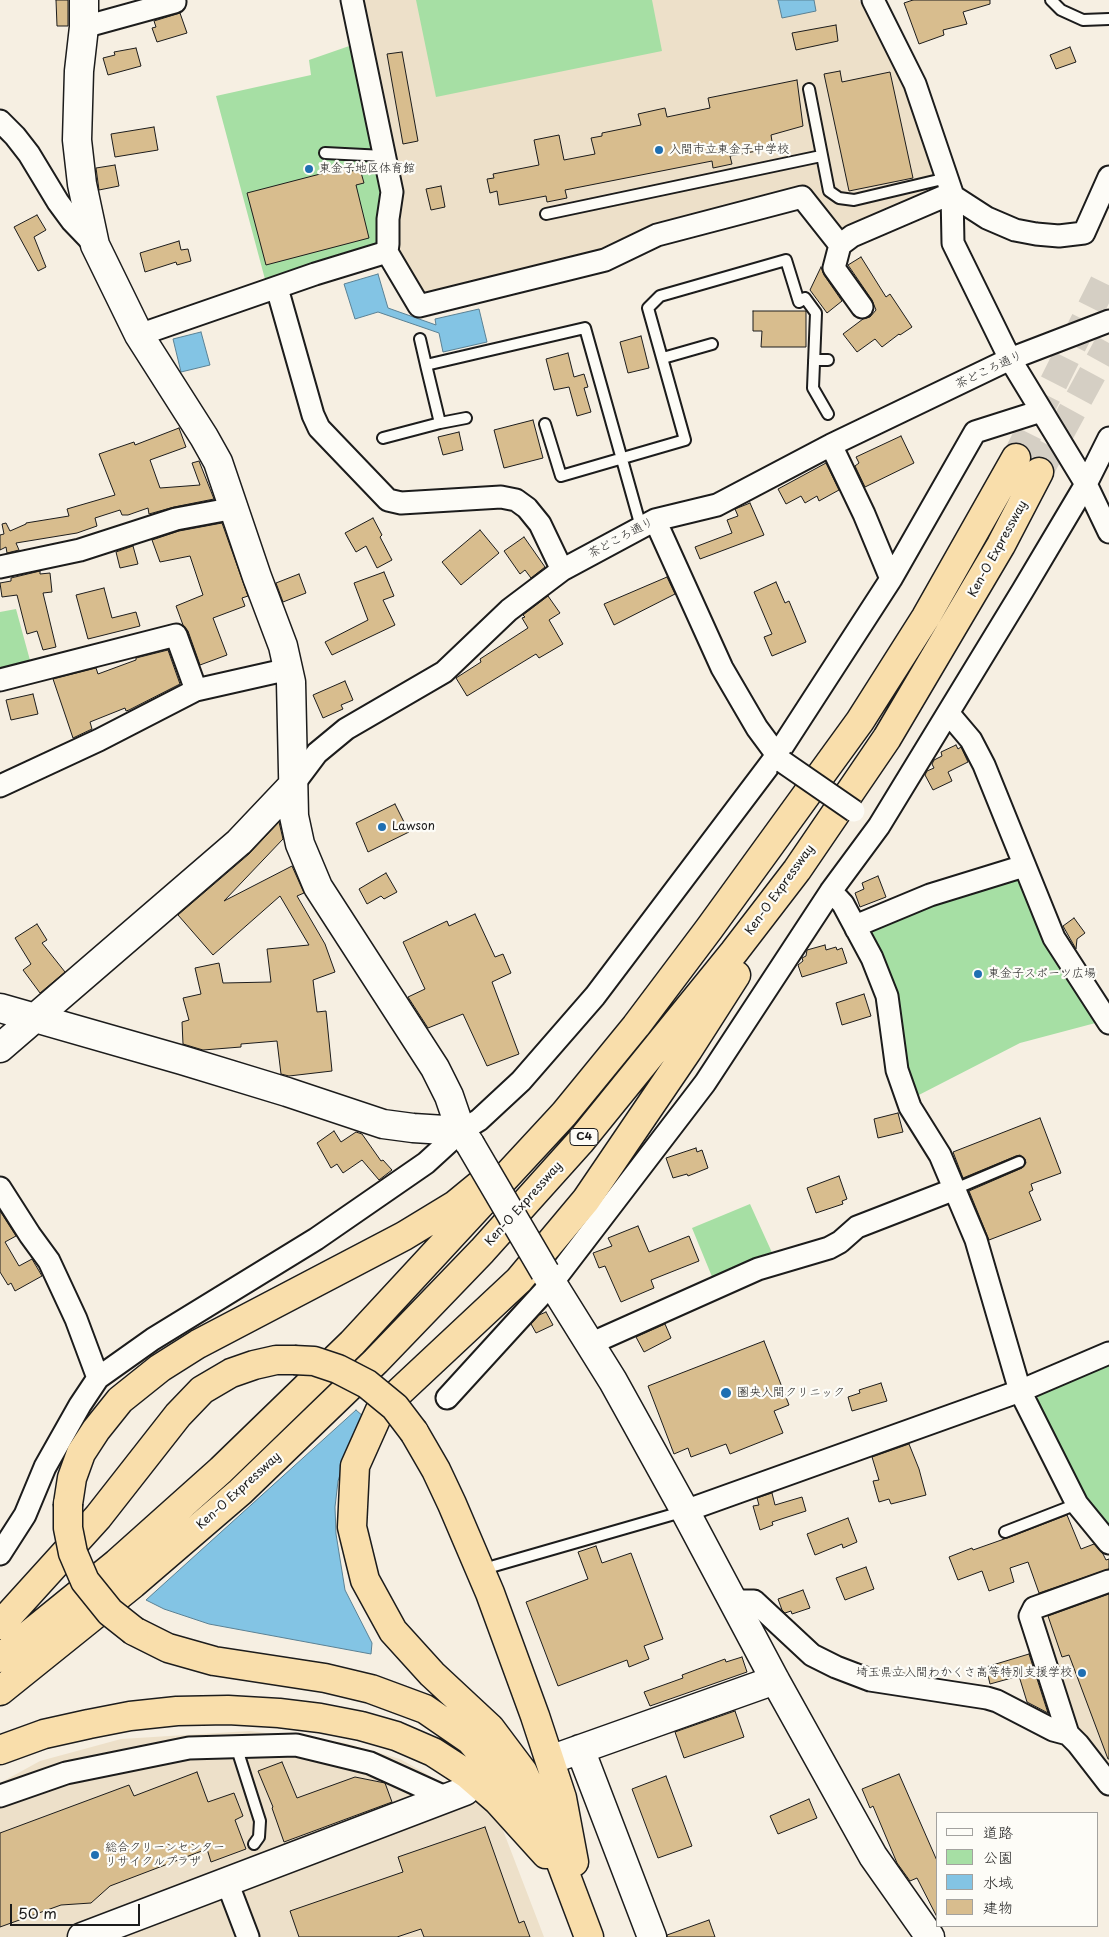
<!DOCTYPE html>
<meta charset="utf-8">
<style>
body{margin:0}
#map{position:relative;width:1109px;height:1937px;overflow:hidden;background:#f6efe2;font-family:"Playpen Sans","Klee One",sans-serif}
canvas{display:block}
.legend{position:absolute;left:936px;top:1812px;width:162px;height:115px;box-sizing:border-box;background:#fdfcf7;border:1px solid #a3a29f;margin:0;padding:6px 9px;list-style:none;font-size:15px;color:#1c1c1c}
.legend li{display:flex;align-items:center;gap:10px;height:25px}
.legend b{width:25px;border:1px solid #a3a29f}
.scale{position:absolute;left:10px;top:1904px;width:130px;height:22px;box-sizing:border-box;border:2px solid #1c1c1c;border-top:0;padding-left:6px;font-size:15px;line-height:18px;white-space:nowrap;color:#1c1c1c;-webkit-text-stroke:4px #fdfcf7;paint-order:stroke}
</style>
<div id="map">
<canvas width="1109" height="1937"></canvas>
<ul class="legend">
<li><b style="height:6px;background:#fdfcf7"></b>道路</li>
<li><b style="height:14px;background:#a6dfa4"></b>公園</li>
<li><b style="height:14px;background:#83c4e4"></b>水域</li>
<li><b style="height:14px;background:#d8bd8e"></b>建物</li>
</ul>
<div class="scale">50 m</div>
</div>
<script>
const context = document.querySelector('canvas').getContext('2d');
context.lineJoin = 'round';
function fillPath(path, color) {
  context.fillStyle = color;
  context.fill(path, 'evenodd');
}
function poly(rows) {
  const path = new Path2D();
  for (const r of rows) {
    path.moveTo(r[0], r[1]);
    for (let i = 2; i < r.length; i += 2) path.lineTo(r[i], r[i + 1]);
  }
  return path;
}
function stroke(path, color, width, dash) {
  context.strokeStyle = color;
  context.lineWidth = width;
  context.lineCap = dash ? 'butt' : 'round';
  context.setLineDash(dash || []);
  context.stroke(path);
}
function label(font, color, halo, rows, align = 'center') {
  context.font = font + ' "Playpen Sans","Klee One",sans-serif';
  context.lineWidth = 4.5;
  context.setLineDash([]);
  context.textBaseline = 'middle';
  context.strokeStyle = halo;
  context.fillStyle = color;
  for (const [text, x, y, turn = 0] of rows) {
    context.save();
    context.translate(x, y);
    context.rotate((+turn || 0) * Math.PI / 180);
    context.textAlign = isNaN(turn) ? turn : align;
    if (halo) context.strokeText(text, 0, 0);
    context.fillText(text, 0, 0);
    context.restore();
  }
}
fillPath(poly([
 [359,0,859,0,894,63,931,157,941,191,837,236,804,193,606,256,420,301,398,263],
 [1109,1587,1109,1774,1072,1728,1037,1618],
 [250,1731,345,1743,400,1759,489,1809,501,1825,544,1937,0,1937,0,1783,40,1761,121,1739]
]), '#ede0c9');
fillPath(poly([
 [416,0,652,0,662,51,436,97],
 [355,44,385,179,382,242,266,283,216,96,311,75,309,60],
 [16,609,31,664,0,673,0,612],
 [1016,874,1103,1021,1020,1043,913,1098,866,928],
 [750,1204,774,1257,715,1284,692,1228],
 [1109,1364,1109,1531,1087,1504,1037,1404,1038,1395]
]), '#a6dfa4');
const water = poly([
 [778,0,814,0,816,11,782,18,778,0],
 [378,274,388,308,436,325,435,319,479,309,487,342,443,352,439,333,378,312,355,319,344,284,378,274],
 [201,332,210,365,181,372,173,339,201,332],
 [356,1410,364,1417,350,1444,338,1481,335,1507,336,1534,345,1590,372,1643,371,1654,209,1624,164,1609,146,1600,356,1410]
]);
fillPath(water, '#83c4e4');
stroke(water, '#5a8194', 1);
const building = poly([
 [56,0,68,0,68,26,57,26,56,0],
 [913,0,990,0,990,4,963,12,967,24,943,30,944,35,919,44,904,3,913,0],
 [180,13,187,33,157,42,152,28,156,27,154,21,180,13],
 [836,25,838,41,796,50,792,33,836,25],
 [1070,47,1076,62,1056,69,1050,55,1070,47],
 [136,48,141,66,108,75,103,58,115,55,114,52,136,48],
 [402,52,418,141,403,144,387,54,402,52],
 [840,71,842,82,890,72,913,178,849,191,824,74,840,71],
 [797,80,803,126,771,135,773,148,730,156,732,164,713,168,712,161,565,190,567,198,547,202,546,196,499,205,497,191,490,193,487,179,494,178,493,174,539,165,534,140,559,135,564,160,595,154,591,138,602,136,602,133,641,125,638,114,665,108,667,117,710,108,708,98,797,80],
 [154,127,158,150,115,157,111,134,154,127],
 [115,165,119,186,99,190,96,168,115,165],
 [351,166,352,171,360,169,364,183,356,185,369,238,266,265,247,193,351,166],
 [441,186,445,207,431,210,426,189,441,186],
 [37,215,46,230,34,237,46,267,38,271,14,227,37,215],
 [179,241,181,250,188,249,191,261,177,265,176,262,145,272,140,253,179,241],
 [861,257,886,297,890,294,912,327,900,335,899,334,882,347,875,339,857,352,843,334,863,319,870,317,876,310,872,300,848,265,861,257],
 [821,267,824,275,842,301,827,313,810,290,821,267],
 [753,311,806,311,806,347,761,347,762,331,753,331,753,311],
 [641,336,649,368,628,373,620,342,641,336],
 [568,353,574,377,584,374,588,387,584,388,591,412,577,416,569,387,554,390,546,359,568,353],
 [533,420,543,458,504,468,494,430,533,420],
 [179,428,186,447,150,460,160,488,200,485,192,463,199,461,214,499,174,507,149,514,148,508,128,515,122,515,120,510,95,518,97,526,77,533,16,543,19,550,7,553,6,547,0,550,0,535,4,534,2,524,6,523,10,531,26,524,26,523,69,516,67,509,115,495,99,454,134,442,135,445,179,428],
 [459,432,463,450,443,455,438,437,459,432],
 [901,436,914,463,865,487,855,466,859,463,856,457,901,436],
 [826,463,839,490,819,501,817,496,805,503,801,496,786,504,778,489,826,463],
 [750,503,764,535,700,559,695,547,732,533,727,520,738,516,735,509,750,503],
 [373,518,382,535,380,537,392,560,377,568,366,546,356,552,345,533,373,518],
 [222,523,248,596,242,598,245,606,213,618,227,655,200,665,188,631,183,625,176,606,203,595,190,556,160,562,152,540,179,531,222,523],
 [480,530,499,553,461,585,442,562,480,530],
 [524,537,545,567,531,578,525,570,520,574,504,551,524,537],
 [133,546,138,564,120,568,116,552,133,546],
 [40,571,40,574,50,573,52,592,43,593,56,647,43,650,37,631,27,634,17,595,2,597,0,583,11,581,11,578,40,571],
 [384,572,394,596,383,600,395,625,332,655,325,642,368,620,354,583,384,572],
 [299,574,306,593,283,602,276,583,299,574],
 [667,577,675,594,614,625,604,604,667,577],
 [776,582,785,603,789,601,806,642,772,656,764,637,772,634,754,592,776,582],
 [104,588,112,618,136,612,140,626,88,639,76,595,104,588],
 [548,596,560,613,549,620,563,644,539,658,536,654,467,696,456,678,481,662,480,659,528,628,522,618,525,617,523,615,548,596],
 [168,650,180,684,129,710,126,711,125,708,90,722,92,729,73,738,53,679,96,668,98,674,136,660,136,658,168,650],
 [345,681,353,700,341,705,343,709,323,718,313,695,345,681],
 [33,694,38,714,11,720,6,700,33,694],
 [956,745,958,749,961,747,968,762,948,772,952,781,933,790,925,775,927,771,934,768,932,764,934,760,942,756,941,752,956,745],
 [395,804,409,832,368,852,356,823,395,804],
 [279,822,283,839,224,901,292,866,304,893,297,896,325,944,335,972,313,980,317,1012,326,1011,332,1071,289,1076,281,1074,277,1041,241,1044,241,1047,203,1050,183,1044,182,1022,189,1020,183,998,201,994,195,968,219,963,223,983,271,982,267,949,309,945,280,896,213,955,178,915,249,854,279,822],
 [386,873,397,892,384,899,381,896,367,904,359,889,386,873],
 [878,876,886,897,860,907,855,893,864,889,862,883,878,876],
 [475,914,495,957,503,954,511,973,492,982,519,1054,487,1066,463,1014,428,1028,408,997,425,989,403,942,447,921,449,926,475,914],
 [1074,918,1085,933,1077,939,1076,949,1063,926,1074,918],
 [37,924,47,940,42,943,65,972,40,993,23,970,31,964,15,938,37,924],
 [825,945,826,950,836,947,837,950,842,948,847,963,802,977,798,965,803,961,802,958,806,956,807,950,825,945],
 [864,994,871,1016,842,1025,836,1003,864,994],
 [898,1113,903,1132,878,1138,874,1119,898,1113],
 [1040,1118,1061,1173,1031,1184,1033,1190,1029,1192,1041,1220,989,1240,969,1191,1022,1168,1026,1163,1025,1159,1020,1155,1016,1156,963,1178,953,1152,1040,1118],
 [334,1131,341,1142,356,1132,362,1134,381,1161,383,1160,392,1170,379,1180,362,1160,343,1173,337,1164,331,1168,317,1143,334,1131],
 [696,1148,697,1152,702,1150,708,1168,688,1176,687,1174,673,1178,666,1158,696,1148],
 [839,1176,847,1199,842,1201,843,1204,816,1213,807,1188,839,1176],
 [0,1211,16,1236,5,1242,19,1266,32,1259,42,1276,15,1291,11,1283,8,1285,0,1272,0,1211],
 [638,1226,649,1252,689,1236,699,1261,651,1280,654,1288,621,1302,605,1266,599,1268,593,1253,612,1246,608,1238,638,1226],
 [546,1312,553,1325,536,1333,531,1324,539,1315,546,1312],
 [665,1324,671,1338,644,1352,636,1337,665,1324],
 [764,1341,789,1405,774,1411,783,1433,730,1454,726,1444,691,1457,688,1448,674,1454,648,1386,764,1341],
 [881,1383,887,1401,852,1411,848,1397,860,1393,859,1390,881,1383],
 [909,1444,919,1469,926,1495,891,1504,889,1499,879,1502,873,1481,879,1480,872,1457,909,1444],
 [772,1493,775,1505,802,1497,806,1511,772,1522,773,1525,760,1530,753,1506,759,1505,757,1498,772,1493],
 [1067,1515,1081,1549,1094,1544,1103,1554,1106,1560,1109,1559,1109,1569,1039,1593,1028,1562,1010,1568,1014,1582,989,1591,982,1571,958,1580,949,1557,972,1548,973,1550,1007,1538,1067,1515],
 [848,1518,857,1542,843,1548,842,1544,815,1555,807,1534,848,1518],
 [596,1546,602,1563,631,1553,663,1639,644,1646,649,1659,629,1667,627,1660,558,1686,526,1602,588,1579,578,1552,596,1546],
 [866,1567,874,1589,845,1600,836,1578,866,1567],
 [803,1590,810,1608,792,1614,791,1611,785,1613,782,1610,778,1599,803,1590],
 [1109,1594,1109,1759,1108,1759,1069,1655,1062,1657,1048,1616,1109,1594],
 [1029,1654,1048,1713,1027,1702,1019,1676,990,1684,986,1667,1029,1654],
 [742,1657,747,1672,650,1706,644,1692,683,1678,682,1675,725,1659,726,1662,742,1657],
 [735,1711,744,1737,684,1758,675,1732,735,1711],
 [282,1762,297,1798,355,1777,385,1783,392,1802,284,1842,272,1808,273,1807,258,1771,282,1762],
 [197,1772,208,1802,234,1793,243,1816,235,1820,246,1849,211,1862,207,1849,110,1886,91,1903,61,1905,0,1927,0,1833,129,1785,134,1796,197,1772],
 [899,1774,938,1863,938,1919,917,1878,910,1881,897,1863,873,1806,870,1808,862,1789,899,1774],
 [666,1776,692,1846,658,1858,632,1789,666,1776],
 [809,1799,817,1818,778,1834,770,1816,809,1799],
 [485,1827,519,1923,524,1921,530,1937,424,1937,421,1929,397,1937,299,1937,290,1911,403,1872,398,1857,485,1827],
 [709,1920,715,1937,667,1937,667,1935,709,1920]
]);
fillPath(building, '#d8bd8e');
stroke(building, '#1c1c1c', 1);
stroke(poly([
 [1016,458,1109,272],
 [1039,472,1109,343]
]), '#d5cfc4', 28, [28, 14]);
const lane = poly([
 [1051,0,1061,10,1083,20,1109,19],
 [809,89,829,191,839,198,854,200,947,178],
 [325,153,384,156],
 [546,214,821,156],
 [420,339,426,365],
 [663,358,712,344],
 [814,360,828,360],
 [466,418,440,423,426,365,585,328,641,527],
 [545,424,561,476,685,440,648,308,660,296,786,260,799,302,805,298,816,313,813,388,828,414],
 [383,438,440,423],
 [955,1189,1019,1162],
 [1005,1532,1077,1504],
 [494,1566,685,1511],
 [236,1746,260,1821,259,1837,254,1844]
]);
const street = poly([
 [873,0,915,84,952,193,953,243,1010,359,1086,484,1109,532],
 [84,27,175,2],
 [0,121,15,136,29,154,58,202,72,221,95,245],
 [953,196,987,218,1015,230,1036,234,1059,236,1084,233,1109,177],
 [840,245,834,268,862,307],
 [387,252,419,306,605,260,657,235,802,197,840,245,852,236,952,193],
 [277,288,313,415,319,428,388,500,401,503,501,497,516,500,527,508,540,524,562,570],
 [139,335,315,274,387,252,388,244,388,219,392,192,352,0],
 [831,445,864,514,891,579],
 [655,520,722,668,757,728,777,755,783,762],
 [0,567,80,550,176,519,235,508],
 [0,680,176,635,196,690,289,669],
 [949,714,971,740,984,765,1054,938,1109,1023],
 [293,785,317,753,346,729,444,672,509,610,562,570,655,520,717,505,831,445,1010,359,1109,321],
 [0,786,99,740,196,690],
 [831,891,843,904,872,958,887,996,897,1070,910,1107,940,1155,976,1240,1020,1391,1077,1504,1109,1543],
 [856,929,865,922,930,895,1024,866],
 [0,1188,30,1235,49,1261,76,1319,98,1378],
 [590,1344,758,1269,829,1248,840,1242,857,1227,955,1189],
 [447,1398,552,1283,705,1083,831,891,879,826,1023,590,1086,484,1109,438],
 [685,1511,1020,1391,1109,1353],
 [0,1554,25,1515,45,1467,80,1405,98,1378,153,1339,316,1239,426,1163,461,1131,479,1120,521,1081,595,996,777,755,891,579,975,432,1041,411],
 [1109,1581,1034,1608,1030,1616,1068,1734,1078,1744,1109,1784],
 [732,1601,754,1601,812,1655,836,1667,870,1680,987,1698,997,1701,1053,1730,1068,1734],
 [0,1796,66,1773,189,1748,296,1745,370,1763,447,1798],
 [227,1882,248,1937]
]);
const secondary = poly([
 [84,0,84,27,79,71,77,140,82,184,95,245,139,335,204,437,218,462,257,577,283,646,291,682,294,816,300,844,318,887,435,1068,449,1096,461,1131,470,1144],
 [0,1008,182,1060,287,1092,383,1124,413,1128,461,1131],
 [0,1048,239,842,293,785],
 [545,1272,613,1381,685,1511,775,1680,873,1856,930,1937],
 [580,1749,652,1937],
 [561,1756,775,1680],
 [82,1937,465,1791]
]);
const highway = poly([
 [414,1432,436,1470,452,1504,490,1593,535,1716,562,1798,574,1862],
 [68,1504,72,1478,81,1453,96,1430,120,1400,160,1368,198,1344,404,1236,455,1205,483,1182],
 [0,1625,98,1517,178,1415,202,1390,231,1373,254,1365,276,1360,294,1360],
 [134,1631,168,1648,214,1661,325,1678,371,1689,425,1709,470,1740,520,1797,525,1808],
 [0,1658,117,1563,221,1470,352,1343,564,1114,636,1026,709,929,860,721,926,617,1016,458],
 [0,1691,133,1584,240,1492,376,1361,482,1251,580,1142,734,952,797,870,887,738,1001,545,1039,472],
 [0,1750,44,1734,89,1724,130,1716,177,1711,228,1710,279,1713,320,1718,361,1726,396,1736,433,1752,467,1774,498,1801,546,1854],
 [589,1937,546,1823,523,1772,490,1728,432,1674,393,1631,365,1580,352,1527,355,1466,380,1410,519,1280,586,1200,688,1050,736,975]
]);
stroke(lane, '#1c1c1c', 14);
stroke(street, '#1c1c1c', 25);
stroke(secondary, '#1c1c1c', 31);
stroke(highway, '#1c1c1c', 31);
stroke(lane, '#fdfcf7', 10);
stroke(street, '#fdfcf7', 21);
stroke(secondary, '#fdfcf7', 28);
stroke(highway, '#f9deab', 28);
const streetBridge = poly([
 [783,762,854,811]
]);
const secondaryBridge = poly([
 [470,1144,545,1272]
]);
const highwayBridge = poly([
 [294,1360,314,1361,338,1369,367,1384,395,1407,414,1432],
 [68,1504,68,1528,73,1553,85,1581,110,1612,134,1631]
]);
stroke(streetBridge, '#1c1c1c', 25, []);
stroke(secondaryBridge, '#1c1c1c', 31, []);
stroke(highwayBridge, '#1c1c1c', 31, []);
stroke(streetBridge, '#fdfcf7', 21);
stroke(secondaryBridge, '#fdfcf7', 28);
stroke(highwayBridge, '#f9deab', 28);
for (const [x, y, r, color] of [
 [659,150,5,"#1f6fb2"],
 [309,169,5,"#1f6fb2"],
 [382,827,5,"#1f6fb2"],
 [978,974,5,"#1f6fb2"],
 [726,1393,6,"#1f6fb2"],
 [1082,1673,5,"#1f6fb2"],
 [95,1855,5,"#1f6fb2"]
]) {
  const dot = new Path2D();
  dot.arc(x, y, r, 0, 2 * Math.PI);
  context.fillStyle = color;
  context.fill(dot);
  stroke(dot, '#fdfcf7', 2);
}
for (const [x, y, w] of [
 [584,1137,28]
]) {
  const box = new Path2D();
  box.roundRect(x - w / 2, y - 8.5, w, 17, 4);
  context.fillStyle = '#fdfcf7';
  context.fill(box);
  stroke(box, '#1c1c1c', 1);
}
label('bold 11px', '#1c1c1c', null, [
 ["C4",584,1137]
]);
label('12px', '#1c1c1c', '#fdfcf7', [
 ["入間市立東金子中学校",669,150],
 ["東金子地区体育館",319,169],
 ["Lawson",392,827],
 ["東金子スポーツ広場",988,974],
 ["圏央入間クリニック",737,1393],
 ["埼玉県立入間わかくさ高等特別支援学校",1072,1673,"right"],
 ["総合クリーンセンター",105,1848],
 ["リサイクルプラザ",105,1862]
], 'left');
label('12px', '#1c1c1c', '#fdfcf7', [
 ["茶どころ通り",989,370,-25],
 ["茶どころ通り",621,538,-28],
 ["Ken-O Expressway",998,549,-61],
 ["Ken-O Expressway",780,890,-54],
 ["Ken-O Expressway",524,1204,-48],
 ["Ken-O Expressway",239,1491,-42]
]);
</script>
